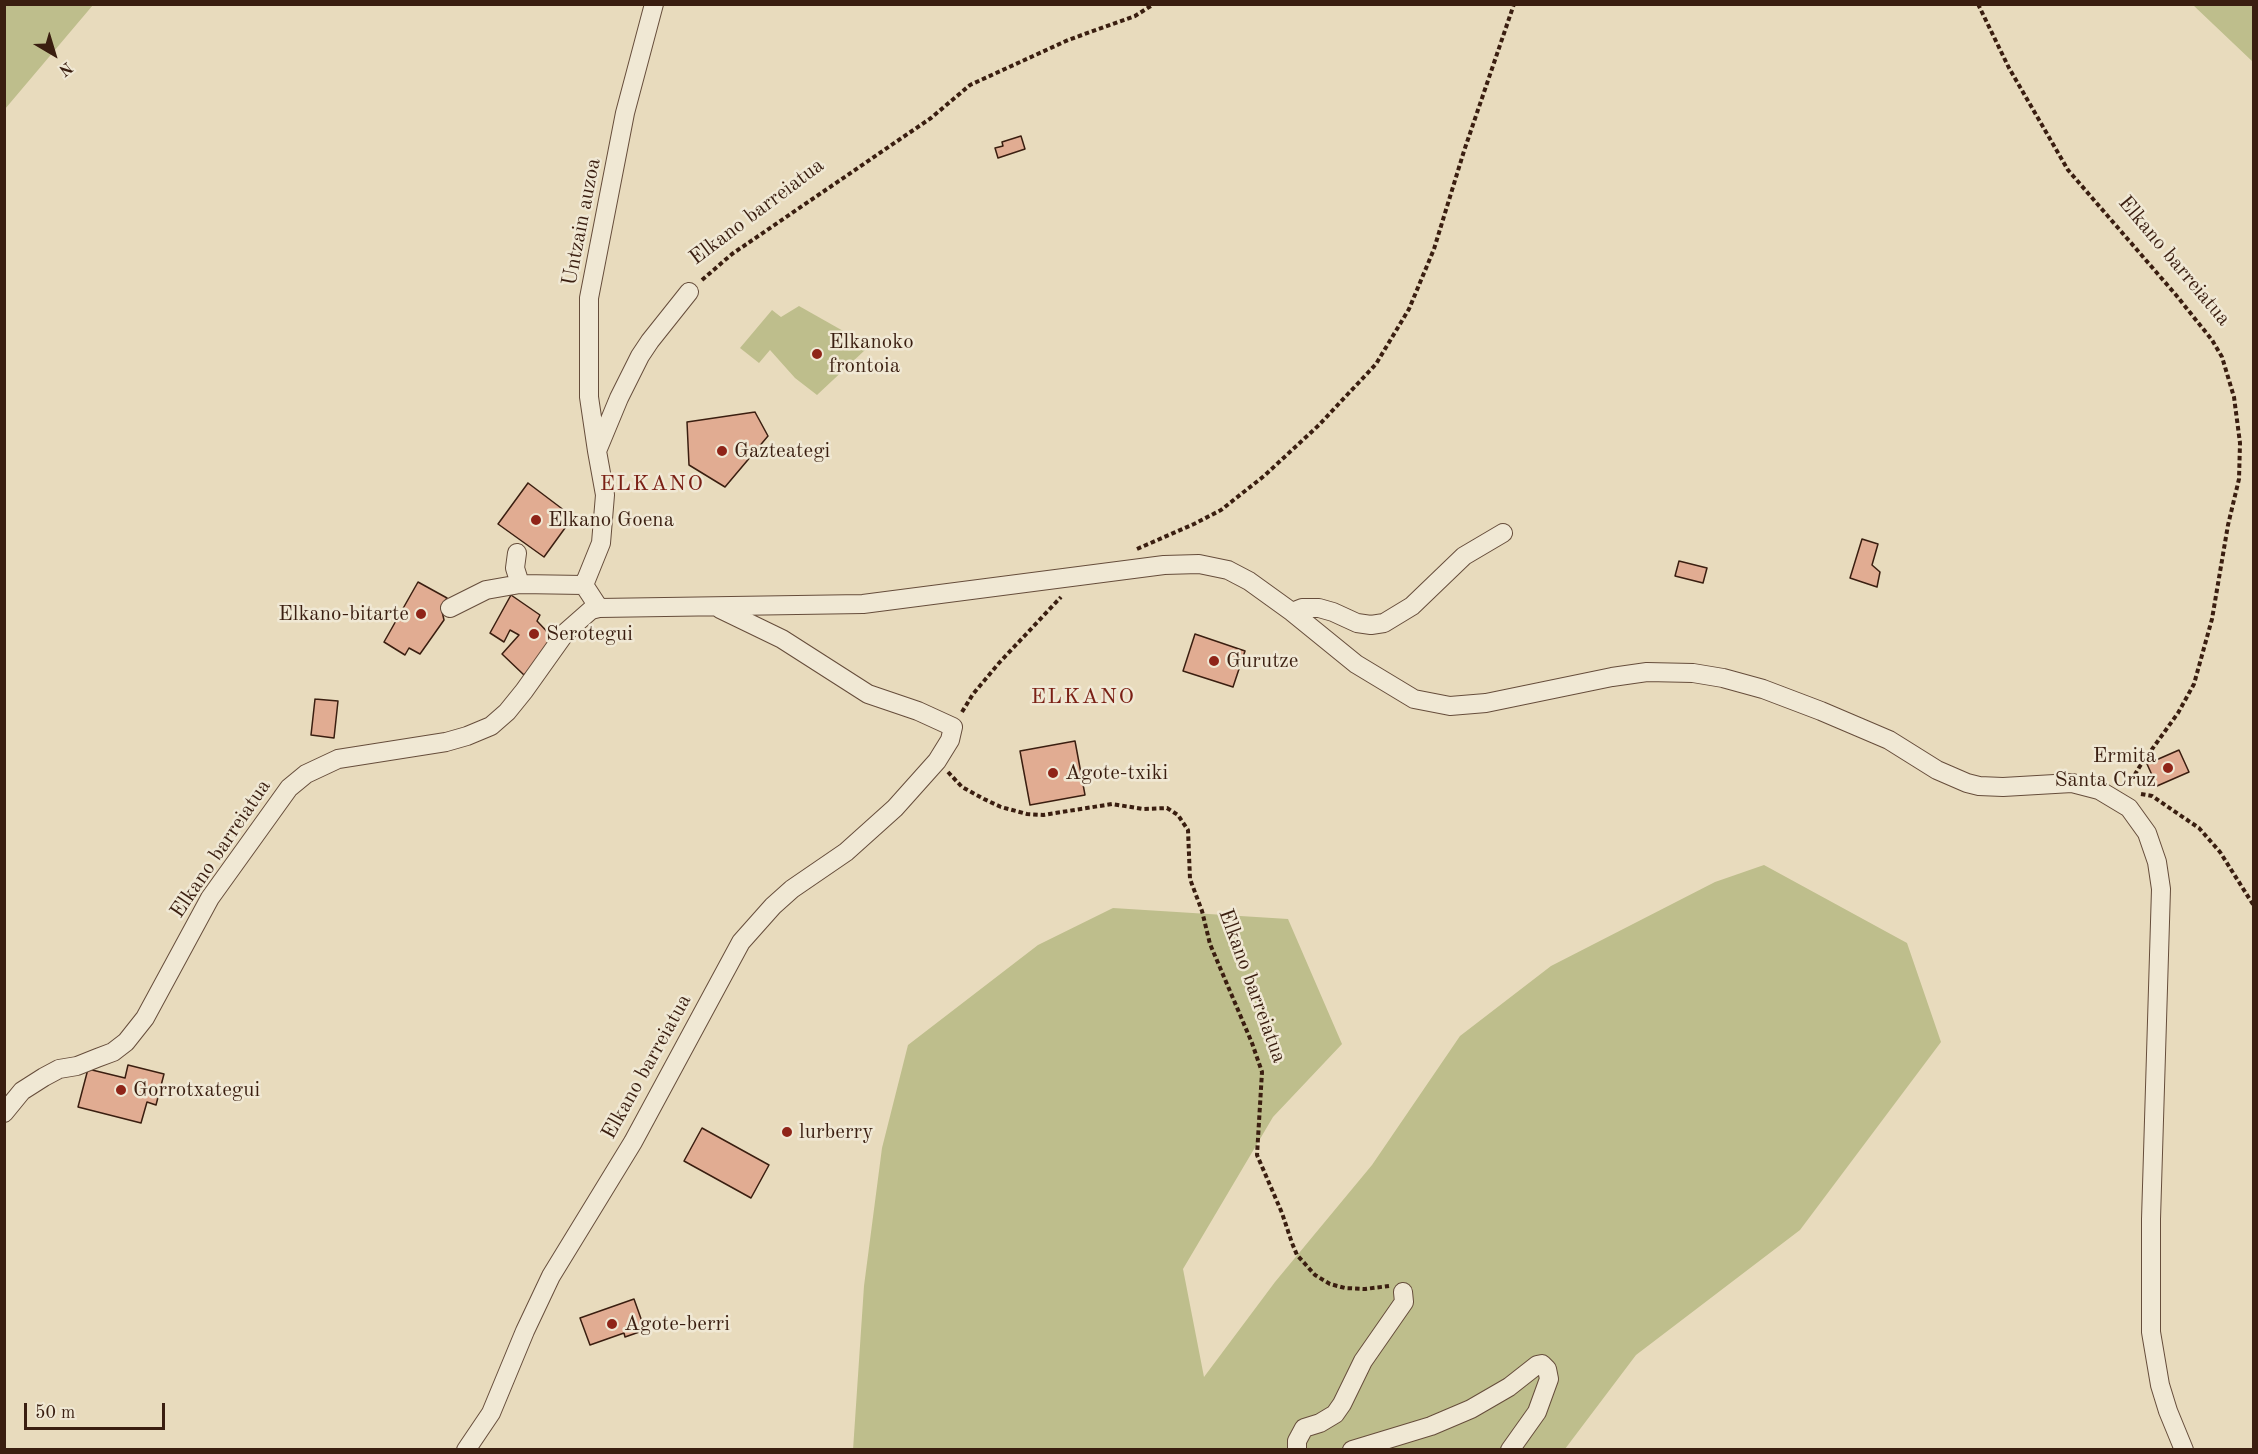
<!DOCTYPE html>
<style>
body{margin:0}
#map{position:relative;width:2258px;height:1454px;overflow:hidden;background:#e8dbbd;font-family:"Old Standard TT",serif}
canvas{display:block}
.frame{position:absolute;inset:0;border:6px solid #3a1e10;pointer-events:none}
.north{position:absolute;left:24px;top:24px;width:60px;height:60px;-webkit-text-stroke:4px #f0e8d4;paint-order:stroke;rotate:142deg;font-size:16px;font-weight:700;line-height:24px;text-align:center;color:#3a1e10}
.north::after{content:'';display:block;margin:auto;width:21px;height:27px;background:#3a1e10;clip-path:polygon(50% 0,100% 100%,50% 72%,0 100%)}
.scale{position:absolute;left:24px;top:1403px;width:141px;height:27px;box-sizing:border-box;border:3px solid #3a1e10;border-top:0;padding-left:8px;font-size:18px;line-height:21px;white-space:nowrap;color:#3a1e10;-webkit-text-stroke:4px #f0e8d4;paint-order:stroke}
</style>
<div id="map">
<canvas width="2258" height="1454"></canvas>
<div class="frame"></div>
<div class="north">N</div>
<div class="scale">50 m</div>
</div>
<script>
const context = document.querySelector('canvas').getContext('2d');
context.lineJoin = 'round';
function fillPath(path, color) {
  context.fillStyle = color;
  context.fill(path, 'evenodd');
}
function poly(rows) {
  const path = new Path2D();
  for (const r of rows) {
    path.moveTo(r[0], r[1]);
    for (let i = 2; i < r.length; i += 2) path.lineTo(r[i], r[i + 1]);
  }
  return path;
}
function stroke(path, color, width, dash) {
  context.strokeStyle = color;
  context.lineWidth = width;
  context.lineCap = dash ? 'butt' : 'round';
  context.setLineDash(dash || []);
  context.stroke(path);
}
function label(font, color, halo, rows, align = 'center') {
  context.font = font + ' "Old Standard TT",serif';
  context.lineWidth = 5;
  context.setLineDash([]);
  context.textBaseline = 'middle';
  context.strokeStyle = halo;
  context.fillStyle = color;
  for (const [text, x, y, turn = 0] of rows) {
    context.save();
    context.translate(x, y);
    context.rotate((+turn || 0) * Math.PI / 180);
    context.textAlign = isNaN(turn) ? turn : align;
    if (halo) context.strokeText(text, 0, 0);
    context.fillText(text, 0, 0);
    context.restore();
  }
}
fillPath(poly([
 [5,4,93,5,5,109,4,5],
 [2193,5,2253,5,2253,62],
 [799,306,845,332,865,350,817,395,795,378,770,350,759,363,740,348,772,310,781,317],
 [1764,865,1907,943,1941,1042,1800,1230,1636,1355,1565,1449,853,1450,864,1286,882,1148,908,1045,1038,945,1113,908,1288,919,1342,1044,1273,1117,1183,1269,1204,1377,1275,1282,1372,1165,1460,1036,1551,966,1715,882]
]), '#bebe8c');
const building = poly([
 [1021,136,1025,149,998,158,995,148,1003,146,1002,142,1021,136],
 [755,412,768,436,725,487,689,465,687,422,755,412],
 [528,483,573,517,544,557,498,524,528,483],
 [1862,539,1878,544,1872,565,1880,572,1877,587,1850,578,1862,539],
 [1679,561,1707,568,1703,583,1675,576,1679,561],
 [418,582,447,598,441,607,444,620,420,654,409,648,405,655,384,642,418,582],
 [511,595,540,615,537,621,556,641,524,675,502,654,519,635,510,630,504,642,490,633,511,595],
 [1195,634,1245,651,1233,687,1183,671,1195,634],
 [315,699,338,701,334,738,311,735,315,699],
 [1075,741,1085,795,1030,805,1020,751,1075,741],
 [2179,750,2189,772,2157,786,2147,764,2179,750],
 [128,1065,164,1074,156,1105,147,1102,141,1123,78,1107,88,1069,125,1078,128,1065],
 [702,1128,769,1165,751,1198,684,1161,702,1128],
 [634,1299,645,1330,625,1337,624,1333,590,1345,580,1318,634,1299]
]);
fillPath(building, '#e1ac92');
stroke(building, '#3a1e10', 1.5);
const minor = poly([
 [597,451,589,397,589,298,625,113,654,4],
 [517,553,515,568,520,584],
 [450,608,486,590,520,584,584,585],
 [599,608,584,585,601,543,605,495,597,451,619,398,640,356,650,341,689,292],
 [1292,612,1302,608,1319,608,1333,612,1357,623,1371,625,1384,623,1412,606,1464,556,1503,533],
 [4,1113,22,1091,44,1077,59,1069,77,1066,97,1058,113,1052,126,1042,145,1018,210,898,289,788,306,774,338,759,446,742,467,736,491,726,507,712,524,691,566,632,591,610,599,608,863,604,1164,565,1199,564,1228,570,1249,581,1292,612,1356,664,1414,699,1450,706,1486,703,1612,677,1647,672,1693,673,1723,678,1763,689,1821,711,1889,740,1937,770,1967,783,1979,786,2003,787,2072,783,2099,790,2129,808,2147,833,2157,862,2161,889,2151,1219,2151,1332,2160,1385,2168,1411,2184,1450],
 [466,1450,491,1413,525,1331,551,1276,633,1142,741,942,773,906,792,889,846,852,895,808,937,761,950,740,953,727,918,711,868,694,782,639,720,609],
 [1297,1450,1297,1441,1304,1428,1320,1423,1335,1414,1342,1404,1363,1361,1404,1302,1403,1292],
 [1352,1450,1431,1426,1471,1409,1509,1387,1537,1365,1542,1364,1547,1369,1549,1379,1537,1412,1510,1450]
]);
stroke(minor, '#664d3b', 20);
stroke(poly([
 [1978,4,2009,68,2068,170,2176,295,2212,340,2222,357,2234,397,2240,443,2239,479,2228,525,2212,619,2194,684,2178,713,2140,766,2128,786],
 [702,280,732,254,931,118,970,85,1068,40,1135,16,1154,4],
 [1137,549,1194,524,1221,510,1264,476,1319,425,1376,364,1409,309,1434,249,1464,151,1514,4],
 [962,712,973,694,999,663,1061,597],
 [948,772,962,787,984,799,1001,807,1027,814,1043,815,1112,804,1143,809,1167,808,1178,815,1188,830,1190,879,1202,911,1210,944,1252,1043,1262,1072,1257,1155,1282,1213,1292,1243,1297,1255,1315,1275,1330,1284,1345,1288,1365,1289,1389,1286],
 [2141,794,2152,796,2199,828,2220,852,2254,906]
]), '#3a1e10', 4, [4.5, 3]);
stroke(minor, '#f0e8d4', 18);
for (const [x, y, r, color] of [
 [817,354,6,"#8f2418"],
 [722,451,6,"#8f2418"],
 [536,520,6,"#8f2418"],
 [421,614,6,"#8f2418"],
 [534,634,6,"#8f2418"],
 [1214,661,6,"#8f2418"],
 [2168,768,6,"#8f2418"],
 [1053,773,6,"#8f2418"],
 [121,1090,6,"#8f2418"],
 [787,1132,6,"#8f2418"],
 [612,1324,6,"#8f2418"]
]) {
  const dot = new Path2D();
  dot.arc(x, y, r, 0, 2 * Math.PI);
  context.fillStyle = color;
  context.fill(dot);
  stroke(dot, '#f0e8d4', 2);
}
label('21px', '#3a1e10', '#f0e8d4', [
 ["Elkano barreiatua",757,212,-37],
 ["Untzain auzoa",582,222,-79],
 ["Elkano barreiatua",2174,261,50],
 ["Elkano barreiatua",221,849,-56],
 ["Elkano barreiatua",1252,986,70],
 ["Elkano barreiatua",647,1067,-61]
]);
label('21px', '#3a1e10', '#f0e8d4', [
 ["Elkanoko",829,342],
 ["frontoia",829,366],
 ["Gazteategi",734,451],
 ["Elkano Goena",548,520],
 ["Elkano-bitarte",409,614,"right"],
 ["Serotegui",546,634],
 ["Gurutze",1226,661],
 ["Ermita",2156,756,"right"],
 ["Santa Cruz",2156,780,"right"],
 ["Agote-txiki",1065,773],
 ["Gorrotxategui",133,1090],
 ["lurberry",799,1132],
 ["Agote-berri",624,1324]
], 'left');
context.letterSpacing = '1.5px';
label('22px', '#7a1f14', '#f0e8d4', [
 ["ELKANO",652,484],
 ["ELKANO",1083,697]
]);
context.letterSpacing = '0px';
</script>
